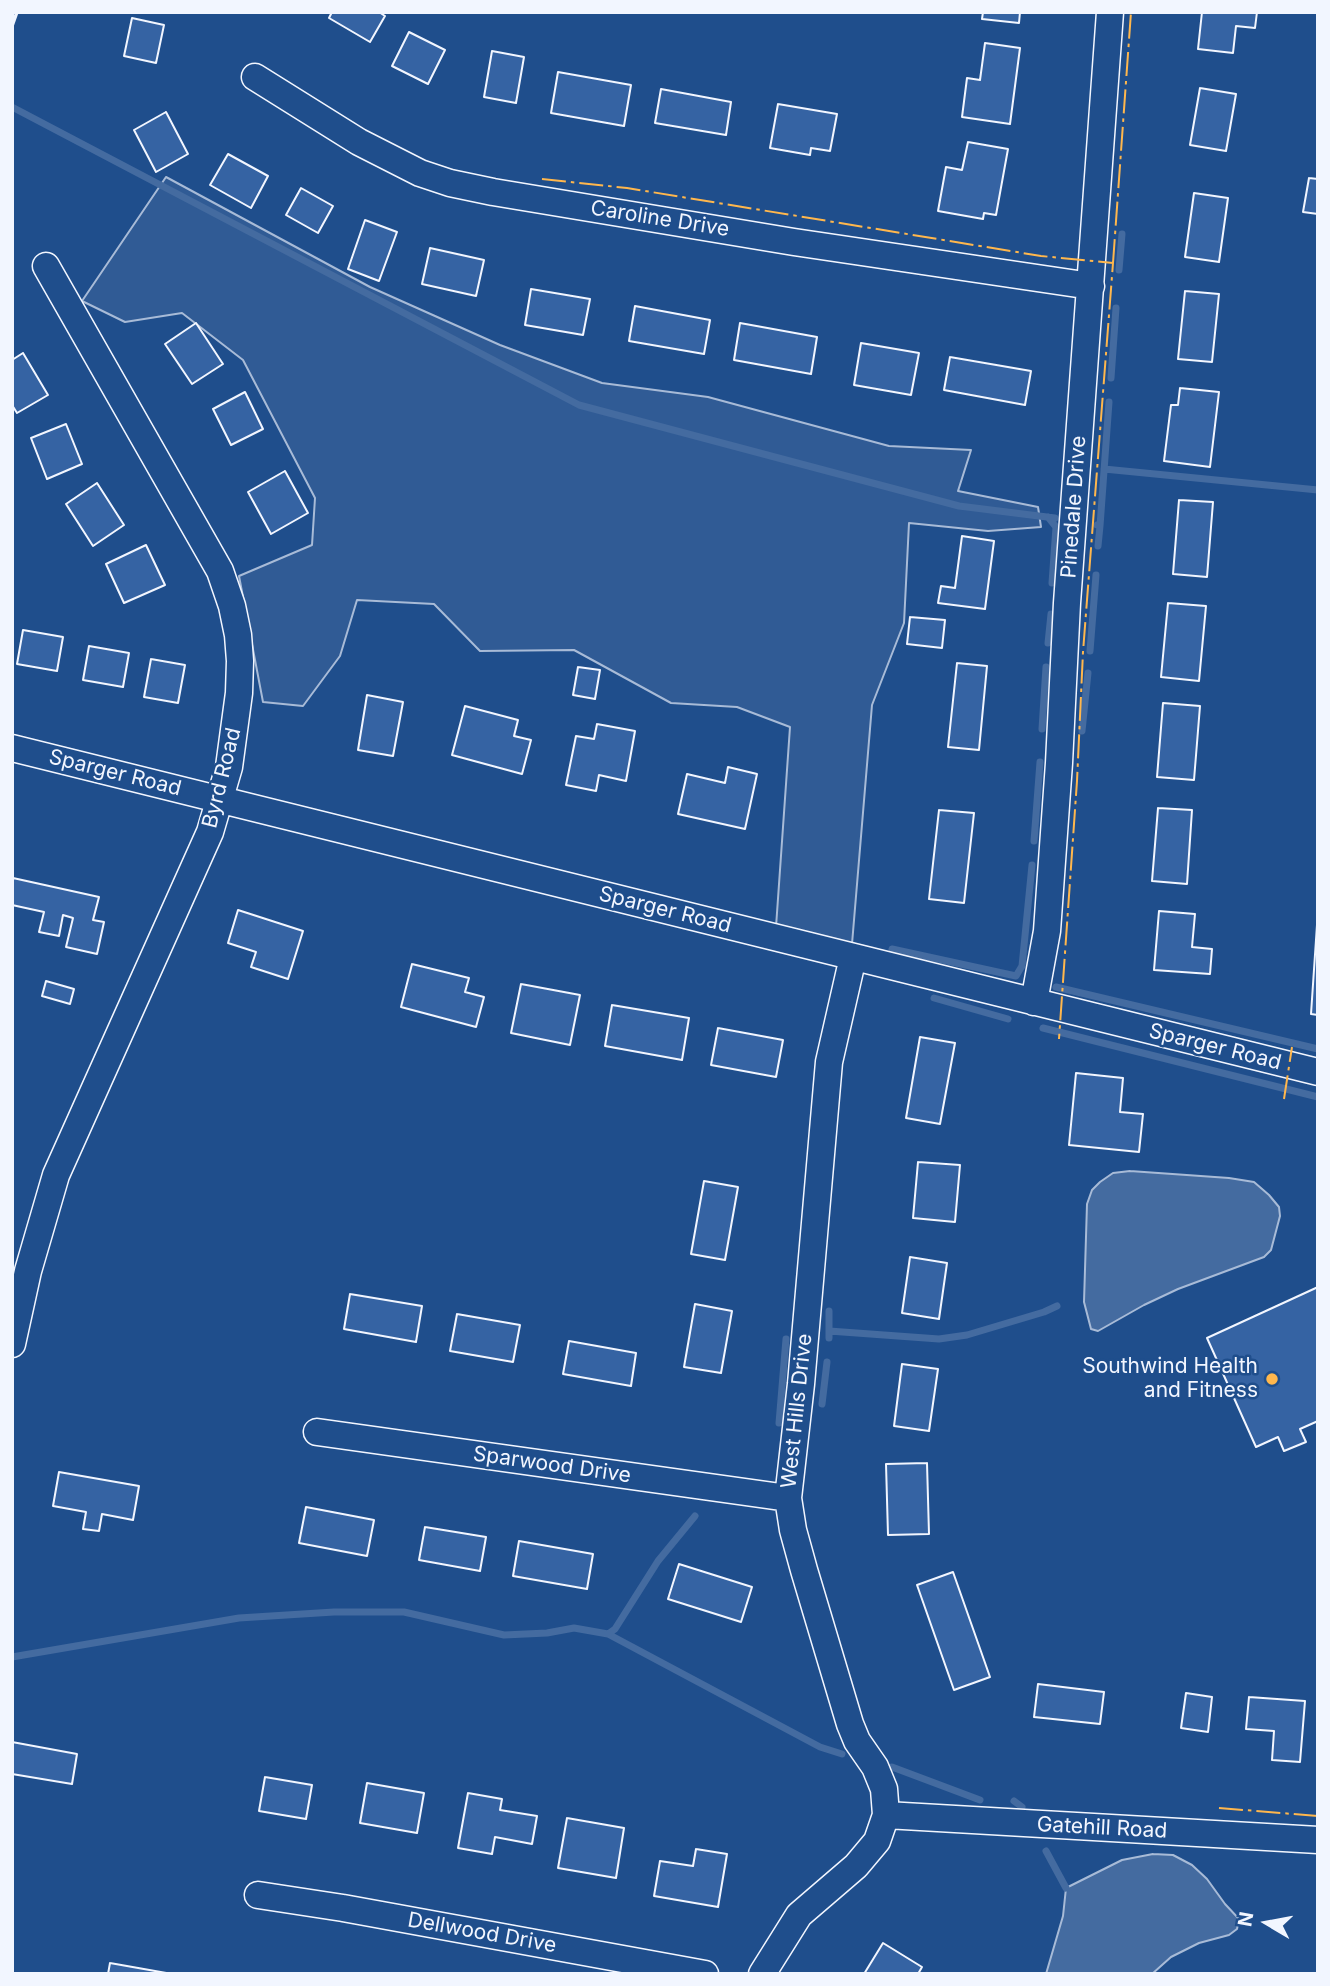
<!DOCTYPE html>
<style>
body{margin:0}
#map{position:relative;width:1330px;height:1986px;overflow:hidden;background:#1f4e8c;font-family:Inter,sans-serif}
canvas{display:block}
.frame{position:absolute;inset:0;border:14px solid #f2f6ff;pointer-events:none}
.north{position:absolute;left:1232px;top:1888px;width:70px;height:70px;-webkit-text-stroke:5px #1f4e8c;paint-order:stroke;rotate:280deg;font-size:19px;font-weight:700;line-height:28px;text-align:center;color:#f2f6ff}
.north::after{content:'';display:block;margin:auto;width:24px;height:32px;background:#f2f6ff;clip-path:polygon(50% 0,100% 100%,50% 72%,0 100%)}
</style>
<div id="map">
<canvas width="1330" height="1986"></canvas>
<div class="frame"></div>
<div class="north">N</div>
</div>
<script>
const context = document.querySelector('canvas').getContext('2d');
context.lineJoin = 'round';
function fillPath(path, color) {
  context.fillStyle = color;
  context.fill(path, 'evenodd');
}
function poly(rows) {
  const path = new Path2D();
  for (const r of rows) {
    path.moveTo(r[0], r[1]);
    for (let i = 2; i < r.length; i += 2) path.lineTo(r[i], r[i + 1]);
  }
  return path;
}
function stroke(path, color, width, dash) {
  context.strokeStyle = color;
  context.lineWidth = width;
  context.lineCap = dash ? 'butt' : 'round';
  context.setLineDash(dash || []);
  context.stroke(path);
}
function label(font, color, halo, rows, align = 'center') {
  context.font = font + ' Inter,sans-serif';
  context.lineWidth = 5;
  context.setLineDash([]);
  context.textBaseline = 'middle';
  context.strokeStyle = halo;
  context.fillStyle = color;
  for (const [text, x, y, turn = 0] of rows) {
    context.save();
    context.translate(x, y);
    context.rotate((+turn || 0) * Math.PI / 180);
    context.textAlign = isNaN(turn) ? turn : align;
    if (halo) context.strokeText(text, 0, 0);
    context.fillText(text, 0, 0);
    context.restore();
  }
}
const built = poly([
 [166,177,370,287,500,345,602,383,708,397,889,446,971,450,958,491,1038,507,1041,527,988,531,909,523,904,623,872,705,852,944,776,927,790,727,737,707,671,703,574,650,480,651,434,604,357,600,340,656,303,706,263,702,239,576,312,545,315,498,243,360,182,313,125,322,82,301,166,177]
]);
fillPath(built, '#305b95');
stroke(built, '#a8bbd7', 2);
const water = poly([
 [1130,1171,1229,1178,1254,1182,1269,1195,1279,1207,1280,1216,1271,1250,1264,1257,1178,1289,1144,1305,1098,1331,1091,1329,1084,1302,1087,1204,1092,1190,1100,1182,1113,1173,1130,1171],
 [1153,1854,1173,1855,1192,1865,1207,1879,1225,1904,1239,1919,1237,1929,1229,1935,1199,1943,1171,1957,1152,1974,1046,1974,1063,1916,1066,1888,1122,1860,1153,1854]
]);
fillPath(water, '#446ba0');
stroke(water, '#a8bbd7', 2);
stroke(poly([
 [12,107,579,405,959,506,1055,518],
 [1119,270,1122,234],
 [1111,378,1116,308],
 [1104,469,1318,490],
 [1048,517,1056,527,1052,583],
 [1097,525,1100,526,1109,402],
 [1098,546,1100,526],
 [1048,643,1051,614],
 [1090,651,1096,575],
 [1042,729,1046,667],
 [1082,731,1088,673],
 [1034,841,1040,762],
 [892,949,1016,976,1022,966,1032,865],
 [1056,987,1318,1049],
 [934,998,1008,1019],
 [1043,1028,1318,1097],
 [829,1331,939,1339,967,1335,1044,1312,1057,1306],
 [829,1338,829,1311],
 [822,1404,827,1362],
 [779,1423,786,1339],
 [608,1634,615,1629,658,1561,695,1516],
 [12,1657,239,1618,334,1612,404,1612,504,1635,547,1633,574,1628,608,1634,820,1747,842,1754],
 [892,1767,980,1800],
 [1014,1801,1022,1807],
 [1046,1851,1066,1888]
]), '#446ba0', 7);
const building = poly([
 [332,12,379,12,385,16,370,42,329,18,332,12],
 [983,12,1020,12,1019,23,982,19,983,12],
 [1202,12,1257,12,1255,28,1236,26,1233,53,1198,49,1202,12],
 [132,18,164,25,156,63,124,56,132,18],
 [409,32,445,50,428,84,392,66,409,32],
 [985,43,1020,48,1010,124,962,117,967,78,980,80,985,43],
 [492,51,524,57,516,103,484,97,492,51],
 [558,72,631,85,624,126,551,113,558,72],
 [1200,88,1236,94,1226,151,1190,145,1200,88],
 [661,89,731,102,726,135,655,123,661,89],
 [778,104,837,114,830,151,811,148,810,155,770,148,778,104],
 [166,112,188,154,156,172,134,130,166,112],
 [968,142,1008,149,996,215,984,213,983,219,938,211,946,167,962,170,968,142],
 [228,154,268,176,251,208,210,185,228,154],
 [1309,178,1318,179,1318,214,1303,212,1309,178],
 [301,188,333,206,318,233,286,215,301,188],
 [1194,193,1228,198,1219,262,1185,257,1194,193],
 [365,220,397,232,379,281,348,269,365,220],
 [430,248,484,260,476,296,422,284,430,248],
 [531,289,590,299,583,335,525,325,531,289],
 [1185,291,1219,294,1212,362,1178,359,1185,291],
 [635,306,710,320,704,354,629,341,635,306],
 [196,323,223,364,192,384,165,344,196,323],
 [740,323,817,337,811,374,734,360,740,323],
 [861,343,919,353,911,395,854,385,861,343],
 [23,353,48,395,17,413,12,405,12,360,23,353],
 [950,357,1031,371,1025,405,944,390,950,357],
 [1180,388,1219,392,1210,467,1164,461,1171,405,1178,405,1180,388],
 [245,392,263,429,231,445,213,409,245,392],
 [66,424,82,464,47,479,31,438,66,424],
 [285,471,308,513,271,534,248,492,285,471],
 [97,483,124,525,93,546,66,504,97,483],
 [1179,500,1213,502,1207,577,1173,574,1179,500],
 [962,536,994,541,985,609,938,603,941,586,955,588,962,536],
 [146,545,165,585,124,603,106,564,146,545],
 [1168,603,1206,606,1199,681,1161,677,1168,603],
 [910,617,945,620,942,648,907,644,910,617],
 [23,630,63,637,57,671,17,664,23,630],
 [89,646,129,653,123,687,83,680,89,646],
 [151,659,185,665,178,703,144,697,151,659],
 [957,663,987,666,979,750,948,747,957,663],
 [578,667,600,670,595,699,573,695,578,667],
 [367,695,403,702,393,756,358,750,367,695],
 [1163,703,1200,706,1194,780,1157,777,1163,703],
 [465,706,518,720,514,736,531,740,522,774,452,755,465,706],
 [597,724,635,731,626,781,599,775,596,791,566,785,576,736,594,739,597,724],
 [728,767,757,774,745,829,678,814,687,774,725,783,728,767],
 [1158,808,1192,810,1187,884,1152,881,1158,808],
 [939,810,974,813,964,903,929,899,939,810],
 [13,878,99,897,93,920,104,922,97,954,66,947,73,918,63,915,59,936,39,932,44,912,12,905,13,878],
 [238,910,303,931,288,979,251,967,256,952,228,943,238,910],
 [1318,910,1318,1015,1311,1014,1318,910],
 [1159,911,1195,914,1192,947,1212,949,1210,974,1154,970,1159,911],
 [412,964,469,978,465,992,484,997,476,1027,401,1007,412,964],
 [46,981,74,989,70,1004,42,996,46,981],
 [521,984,580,995,570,1045,511,1033,521,984],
 [612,1005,689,1018,682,1060,605,1046,612,1005],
 [718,1028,783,1040,776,1077,711,1065,718,1028],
 [920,1037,955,1043,940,1124,906,1118,920,1037],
 [1076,1073,1123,1078,1120,1112,1143,1114,1139,1152,1069,1145,1076,1073],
 [918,1162,960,1165,955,1222,913,1218,918,1162],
 [704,1181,738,1187,725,1260,691,1254,704,1181],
 [910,1257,947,1263,939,1319,902,1313,910,1257],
 [1318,1287,1318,1421,1300,1429,1306,1442,1284,1451,1278,1437,1256,1447,1207,1338,1318,1287],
 [350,1294,422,1306,416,1342,344,1329,350,1294],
 [695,1304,732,1311,721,1373,684,1367,695,1304],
 [457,1314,520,1325,513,1362,450,1351,457,1314],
 [569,1341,636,1353,631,1386,563,1374,569,1341],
 [902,1364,938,1369,929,1431,894,1426,902,1364],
 [927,1463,929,1534,888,1535,886,1464,927,1463],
 [59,1472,139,1486,133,1520,102,1514,99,1531,83,1529,86,1512,53,1506,59,1472],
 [306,1507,374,1520,367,1556,299,1543,306,1507],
 [425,1527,486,1537,480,1571,419,1560,425,1527],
 [519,1541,593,1554,587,1589,513,1576,519,1541],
 [679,1564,752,1587,741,1622,668,1599,679,1564],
 [953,1572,990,1677,954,1690,917,1585,953,1572],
 [1038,1684,1104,1692,1100,1724,1034,1717,1038,1684],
 [1186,1693,1212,1697,1208,1732,1181,1728,1186,1693],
 [1249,1697,1305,1701,1300,1762,1272,1760,1274,1731,1246,1729,1249,1697],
 [12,1742,77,1754,72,1784,12,1774,12,1742],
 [265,1777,312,1785,306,1819,259,1811,265,1777],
 [367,1783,424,1793,417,1833,360,1823,367,1783],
 [468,1793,502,1799,500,1810,537,1816,532,1844,495,1837,492,1854,458,1848,468,1793],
 [567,1818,624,1828,616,1878,558,1868,567,1818],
 [696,1849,727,1854,718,1907,654,1896,660,1861,693,1866,696,1849],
 [883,1943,922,1967,918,1974,864,1974,883,1943],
 [110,1963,172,1974,108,1974,110,1963]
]);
fillPath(building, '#3563a3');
stroke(building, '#f2f6ff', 2);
const minor = poly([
 [255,77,359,142,420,173,450,183,493,192,794,242,1091,286],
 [12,748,1318,1072],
 [1034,1002,1047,931,1059,763,1067,603,1110,12],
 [12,1344,28,1271,56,1175,210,832,229,767,239,693,240,661,238,635,232,606,220,571,46,266],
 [317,1432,788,1498],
 [886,1815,1318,1840],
 [258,1895,343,1908,705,1974],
 [762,1974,799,1915,856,1866,877,1841,886,1815,884,1789,875,1767,857,1741,850,1724,804,1570,793,1530,788,1498,801,1384,829,1062,853,957]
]);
stroke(minor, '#f2f6ff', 29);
stroke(minor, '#1f4e8c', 26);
stroke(poly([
 [12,26,17,12]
]), '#f2f6ff', 3.5);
stroke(poly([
 [542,179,627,188,1041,256,1113,263,1083,652,1077,781,1059,1039],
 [1113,263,1131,12],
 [1284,1099,1292,1047],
 [1219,1808,1318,1816]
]), '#ffb74d', 2, [24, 5, 3.5, 5]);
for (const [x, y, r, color] of [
 [1272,1379,7,"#ffb74d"]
]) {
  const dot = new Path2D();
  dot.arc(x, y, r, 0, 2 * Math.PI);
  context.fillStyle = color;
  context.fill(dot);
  stroke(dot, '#1f4e8c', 2.5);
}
label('21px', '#f2f6ff', '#1f4e8c', [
 ["Caroline Drive",660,219,9],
 ["Pinedale Drive",1074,507,-86],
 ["Sparger Road",115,773,14],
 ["Byrd Road",222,778,-76],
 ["Sparger Road",665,910,14],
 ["Sparger Road",1215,1047,14],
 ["West Hills Drive",797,1411,-84],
 ["Sparwood Drive",552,1465,8],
 ["Gatehill Road",1102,1828,3],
 ["Dellwood Drive",482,1933,10]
]);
label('21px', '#f2f6ff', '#1f4e8c', [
 ["Southwind Health",1258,1367],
 ["and Fitness",1258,1391]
], 'right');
</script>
